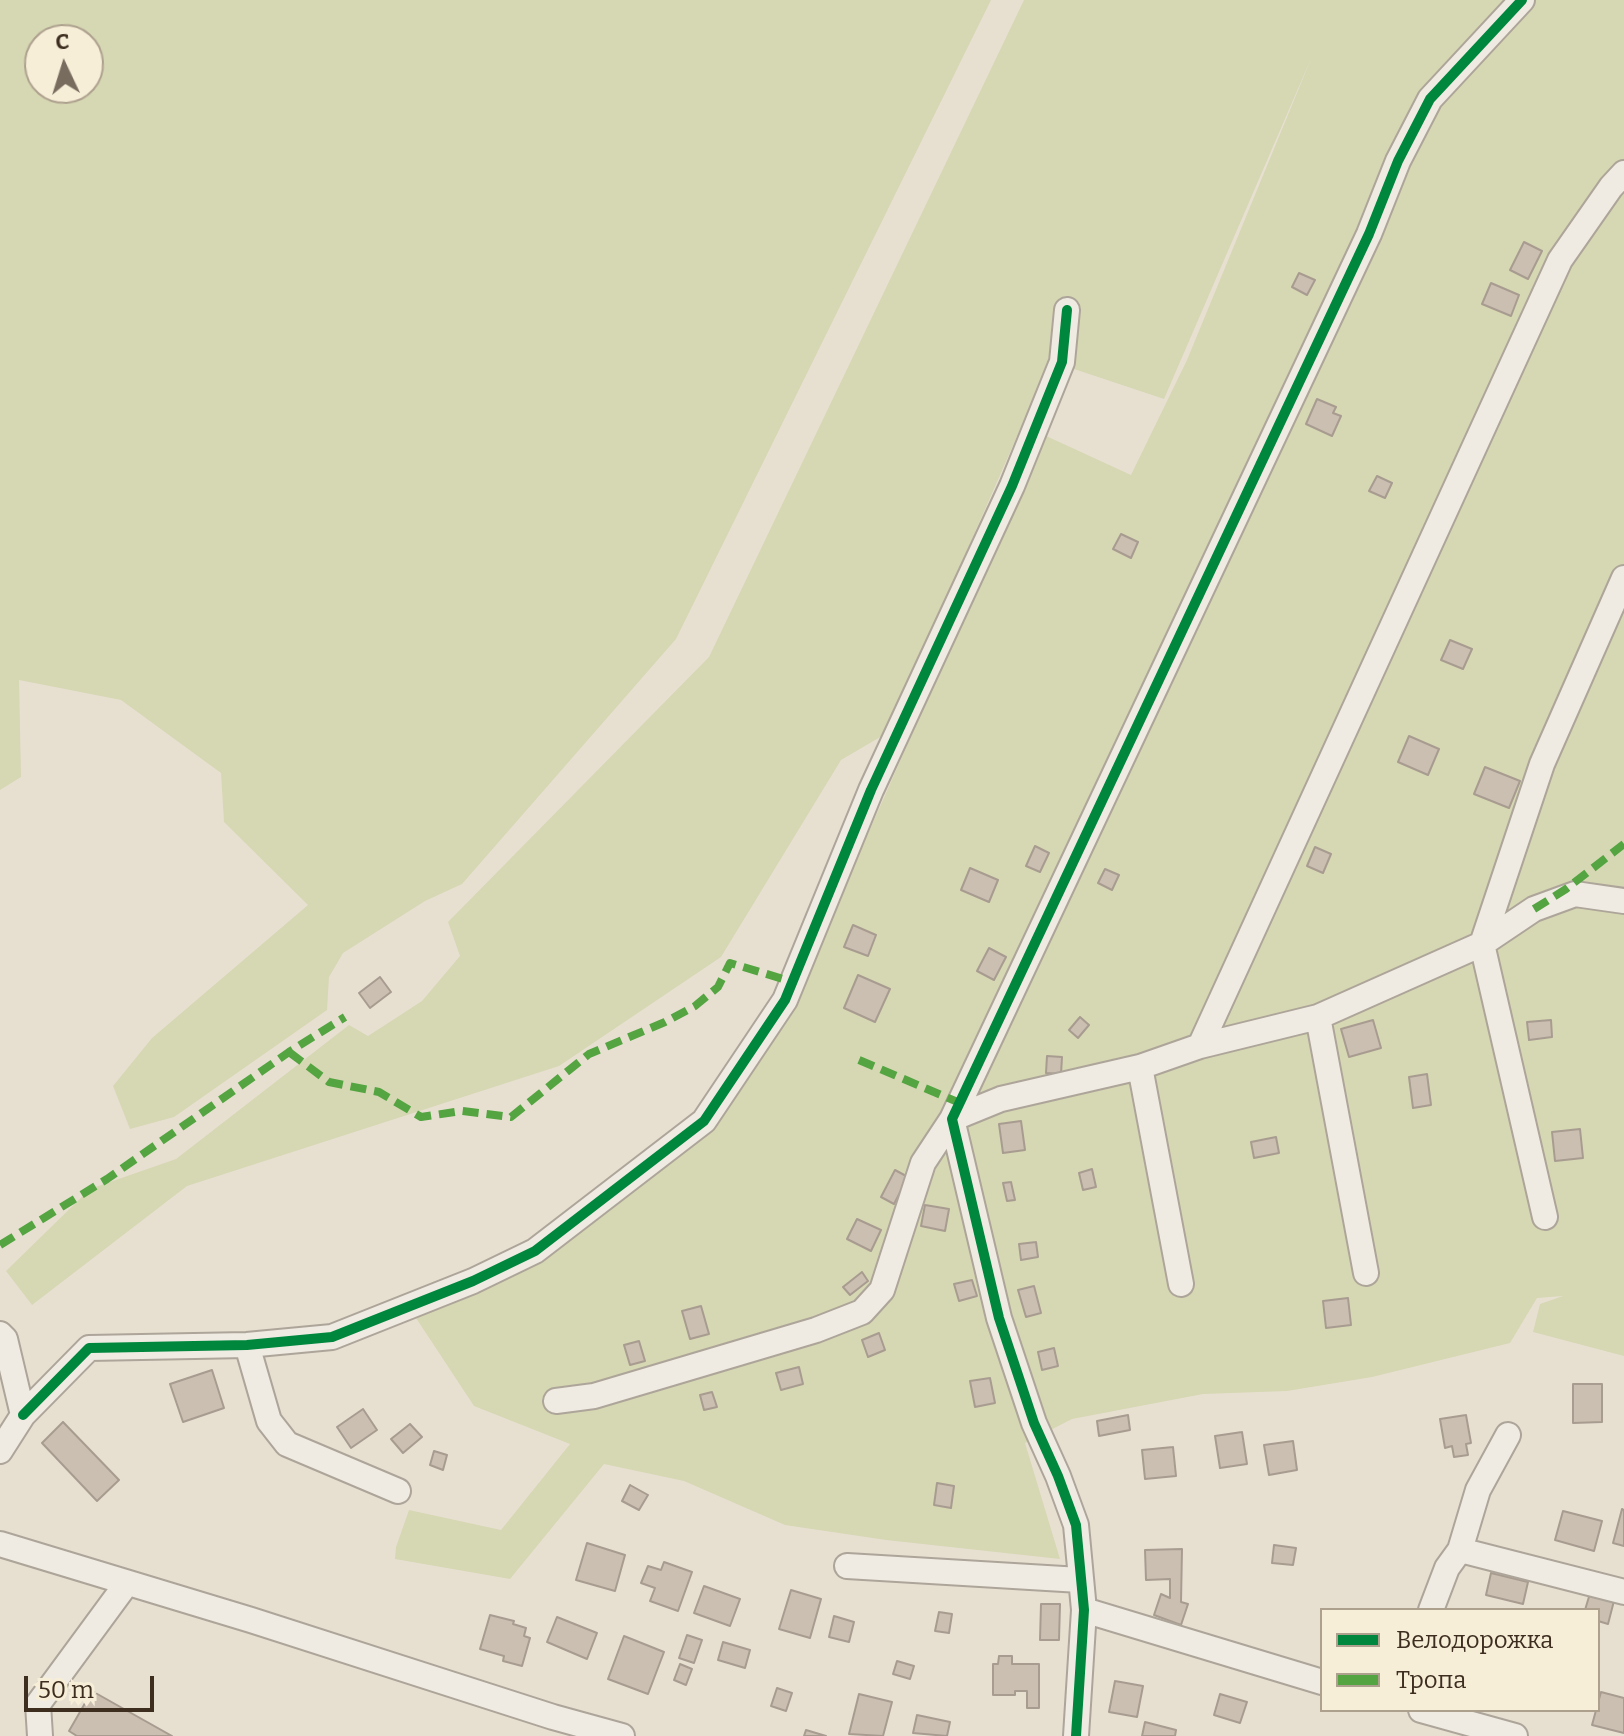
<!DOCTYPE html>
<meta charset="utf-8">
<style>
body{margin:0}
#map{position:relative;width:1624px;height:1736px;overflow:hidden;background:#e7e0d1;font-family:Bitter,serif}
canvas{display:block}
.legend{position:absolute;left:1320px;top:1608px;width:280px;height:104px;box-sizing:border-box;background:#f7eed8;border:2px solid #ada18e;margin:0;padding:10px 14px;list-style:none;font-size:24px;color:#3d2e20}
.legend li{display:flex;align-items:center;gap:16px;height:40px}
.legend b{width:40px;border:2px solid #ada18e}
.north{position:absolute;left:24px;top:24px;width:80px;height:80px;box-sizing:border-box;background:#f7eed8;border:2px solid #ada18e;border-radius:50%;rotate:356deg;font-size:22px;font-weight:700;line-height:32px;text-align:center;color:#3d2e20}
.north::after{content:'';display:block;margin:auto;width:28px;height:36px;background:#786c5e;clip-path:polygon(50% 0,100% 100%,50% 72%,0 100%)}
.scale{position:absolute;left:24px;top:1676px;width:130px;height:36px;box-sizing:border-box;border:4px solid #3d2e20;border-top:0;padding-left:10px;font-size:24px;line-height:28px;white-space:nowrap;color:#3d2e20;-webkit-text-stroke:6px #f7eed8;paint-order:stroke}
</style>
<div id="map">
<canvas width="1624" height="1736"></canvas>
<ul class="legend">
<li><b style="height:10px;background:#00873e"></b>Велодорожка</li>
<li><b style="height:10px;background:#54a441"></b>Тропа</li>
</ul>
<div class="north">С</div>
<div class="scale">50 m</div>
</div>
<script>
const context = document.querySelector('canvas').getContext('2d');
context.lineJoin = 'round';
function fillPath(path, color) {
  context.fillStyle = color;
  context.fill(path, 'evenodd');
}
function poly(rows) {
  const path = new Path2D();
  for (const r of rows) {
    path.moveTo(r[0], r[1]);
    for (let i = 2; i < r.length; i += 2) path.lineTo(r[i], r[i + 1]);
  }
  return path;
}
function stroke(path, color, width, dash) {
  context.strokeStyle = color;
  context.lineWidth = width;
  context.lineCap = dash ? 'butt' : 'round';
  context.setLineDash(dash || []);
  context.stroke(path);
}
fillPath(poly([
 [0,0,991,0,676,639,462,884,425,901,343,953,329,977,327,1010,174,1117,130,1129,113,1086,152,1038,308,905,224,822,221,773,121,700,19,680,21,777,0,790],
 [88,40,88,88,40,88,40,40],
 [1024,0,1624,0,1624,1356,1533,1332,1540,1304,1563,1296,1537,1298,1510,1343,1372,1377,1287,1391,1203,1394,1072,1419,1025,1443,1060,1559,886,1540,785,1525,684,1481,604,1464,510,1579,395,1559,396,1547,409,1510,501,1530,570,1444,474,1406,416,1318,523,1266,712,1128,790,1017,852,870,1044,435,1131,475,1187,360,1313,54,1164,399,1050,361,887,733,841,760,721,957,559,1066,187,1186,32,1305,6,1271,90,1189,176,1159,349,1025,368,1036,422,1001,460,956,448,922,709,657]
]), '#d6d7b3');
const building = poly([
 [1524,242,1542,251,1528,279,1510,270,1524,242],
 [1299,273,1315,280,1307,295,1292,287,1299,273],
 [1491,283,1519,295,1511,316,1482,304,1491,283],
 [1317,399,1336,407,1333,413,1341,416,1332,436,1306,424,1317,399],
 [1377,476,1392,483,1385,498,1369,491,1377,476],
 [1121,534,1138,542,1131,558,1113,549,1121,534],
 [1450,640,1472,649,1463,669,1441,660,1450,640],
 [1409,736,1439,749,1428,775,1398,762,1409,736],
 [1485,767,1520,781,1509,808,1474,794,1485,767],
 [1035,846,1049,853,1040,872,1026,866,1035,846],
 [1315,847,1331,854,1323,873,1307,866,1315,847],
 [970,868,998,880,989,902,961,890,970,868],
 [1105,869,1119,875,1112,890,1098,883,1105,869],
 [853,925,876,935,868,956,844,947,853,925],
 [989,948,1006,957,994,980,977,971,989,948],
 [858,975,890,989,875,1022,844,1008,858,975],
 [380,977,391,992,370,1008,359,993,380,977],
 [1080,1017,1089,1025,1078,1038,1069,1030,1080,1017],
 [1373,1020,1381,1048,1349,1057,1341,1029,1373,1020],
 [1551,1020,1552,1037,1529,1040,1527,1022,1551,1020],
 [1047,1056,1062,1057,1061,1074,1046,1073,1047,1056],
 [1427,1074,1431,1105,1413,1108,1409,1077,1427,1074],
 [1021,1121,1025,1150,1003,1153,999,1124,1021,1121],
 [1580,1129,1583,1158,1555,1161,1552,1132,1580,1129],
 [1276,1137,1279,1153,1254,1158,1251,1142,1276,1137],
 [1092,1169,1096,1187,1083,1190,1079,1173,1092,1169],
 [895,1170,908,1177,894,1204,881,1197,895,1170],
 [1011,1182,1015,1200,1007,1201,1003,1183,1011,1182],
 [925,1205,949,1209,945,1231,921,1226,925,1205],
 [857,1219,881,1230,871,1251,847,1239,857,1219],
 [1036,1242,1038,1257,1021,1260,1019,1244,1036,1242],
 [862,1272,868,1281,850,1295,843,1287,862,1272],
 [972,1280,977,1296,959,1301,954,1284,972,1280],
 [1034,1286,1041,1313,1026,1317,1018,1290,1034,1286],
 [1348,1298,1351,1325,1326,1328,1323,1301,1348,1298],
 [701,1306,709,1334,690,1339,682,1311,701,1306],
 [879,1333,885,1350,868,1357,862,1340,879,1333],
 [639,1341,645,1361,630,1365,624,1345,639,1341],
 [1054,1348,1058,1366,1042,1370,1038,1352,1054,1348],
 [799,1367,803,1384,781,1390,776,1373,799,1367],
 [212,1370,224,1408,183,1422,170,1384,212,1370],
 [990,1378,995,1403,975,1407,970,1381,990,1378],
 [1573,1384,1602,1384,1602,1422,1573,1423,1573,1384],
 [712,1392,717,1407,704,1410,700,1395,712,1392],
 [363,1409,377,1430,351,1448,337,1427,363,1409],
 [1128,1415,1130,1430,1099,1436,1097,1421,1128,1415],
 [1466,1415,1471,1443,1466,1444,1468,1455,1454,1457,1452,1446,1445,1448,1440,1419,1466,1415],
 [63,1422,119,1480,97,1501,42,1443,63,1422],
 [410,1424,422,1437,403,1453,391,1439,410,1424],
 [1242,1432,1247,1464,1220,1468,1215,1436,1242,1432],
 [1293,1441,1297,1470,1269,1475,1264,1445,1293,1441],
 [1173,1447,1176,1476,1145,1479,1142,1450,1173,1447],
 [434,1451,447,1455,443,1470,430,1465,434,1451],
 [937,1483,954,1486,951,1508,934,1505,937,1483],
 [630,1485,648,1495,639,1510,622,1501,630,1485],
 [1622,1509,1624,1510,1624,1546,1613,1543,1622,1509],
 [1563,1511,1602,1521,1594,1551,1555,1540,1563,1511],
 [587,1543,625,1555,615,1591,576,1580,587,1543],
 [1274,1545,1296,1548,1293,1565,1272,1563,1274,1545],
 [1182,1549,1181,1602,1188,1604,1181,1625,1154,1615,1161,1594,1170,1598,1170,1579,1146,1580,1145,1550,1182,1549],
 [664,1562,692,1572,678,1611,650,1601,655,1588,641,1583,648,1566,661,1570,664,1562],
 [1491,1573,1528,1582,1523,1604,1486,1595,1491,1573],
 [704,1586,740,1599,730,1626,694,1613,704,1586],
 [791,1590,821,1599,810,1638,779,1629,791,1590],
 [1591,1590,1615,1597,1608,1624,1598,1621,1598,1610,1585,1610,1591,1590],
 [1041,1604,1060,1604,1059,1640,1040,1640,1041,1604],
 [939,1612,952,1614,949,1633,935,1631,939,1612],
 [490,1615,514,1621,513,1624,526,1628,524,1636,530,1638,522,1666,503,1661,504,1656,480,1649,490,1615],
 [834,1616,854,1622,849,1642,829,1637,834,1616],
 [557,1617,597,1633,587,1659,547,1642,557,1617],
 [687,1635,702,1640,694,1663,679,1658,687,1635],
 [624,1636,664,1652,648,1694,608,1679,624,1636],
 [723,1642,750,1650,745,1668,718,1660,723,1642],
 [999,1656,1012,1656,1012,1664,1039,1664,1039,1708,1027,1708,1027,1691,1015,1691,1015,1695,993,1695,993,1664,998,1664,999,1656],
 [897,1661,914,1666,910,1679,893,1674,897,1661],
 [680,1664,692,1669,686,1685,674,1680,680,1664],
 [1115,1681,1143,1686,1137,1717,1109,1712,1115,1681],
 [777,1688,792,1693,786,1711,771,1706,777,1688],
 [92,1691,172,1736,77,1736,69,1731,92,1691],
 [1601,1692,1624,1698,1624,1733,1592,1725,1601,1692],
 [859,1694,892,1702,883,1736,849,1734,859,1694],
 [1220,1694,1247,1702,1240,1723,1214,1715,1220,1694],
 [917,1715,950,1722,947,1736,913,1733,917,1715],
 [1145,1722,1176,1730,1175,1736,1142,1736,1145,1722],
 [806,1730,826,1736,804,1736,806,1730]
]);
fillPath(building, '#cbbfb2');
stroke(building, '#a89c90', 2);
const minor = poly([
 [1318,1017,1366,1273],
 [1200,1046,1560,260,1611,187,1624,173],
 [1140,1067,1181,1284],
 [1545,1217,1482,944,1534,909,1575,894,1624,901],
 [0,1334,5,1339,23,1415,0,1451],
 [247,1345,269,1421,287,1444,398,1491],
 [556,1401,594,1396,816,1330,862,1312,882,1290,923,1163,952,1119,1001,1099,1140,1067,1200,1046,1318,1017,1482,944,1542,764,1624,578],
 [23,1415,89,1348,247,1345,332,1337,473,1281,535,1251,704,1121,785,1000,871,790,1012,486,1062,362,1067,310],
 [0,1544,251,1620,553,1717,622,1736],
 [1460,1550,1624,1592],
 [847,1566,1080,1580],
 [1084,1610,1322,1682],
 [1431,1610,1447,1568,1460,1550,1478,1490,1508,1435],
 [1421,1710,1515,1736],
 [40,1736,38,1704,127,1583],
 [1076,1736,1084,1610,1076,1525,1058,1476,1034,1423,999,1318,952,1119,1369,234,1398,161,1430,99,1522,0]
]);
stroke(minor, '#ada599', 28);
stroke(minor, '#efebe3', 24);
stroke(poly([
 [1534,909,1566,889,1624,844],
 [289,1052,329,1082,379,1092,421,1117,462,1111,511,1117,589,1054,665,1022,695,1006,718,987,730,963,793,982],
 [859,1060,960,1103],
 [0,1245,107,1179,289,1052,345,1017]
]), '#54a441', 8, [16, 8]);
stroke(poly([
 [23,1415,89,1348,247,1345,332,1337,473,1281,535,1251,704,1121,785,1000,871,790,1012,486,1062,362,1067,310],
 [1076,1736,1084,1610,1076,1525,1058,1476,1034,1423,999,1318,952,1119,1369,234,1398,161,1430,99,1522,0]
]), '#00873e', 10);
</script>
